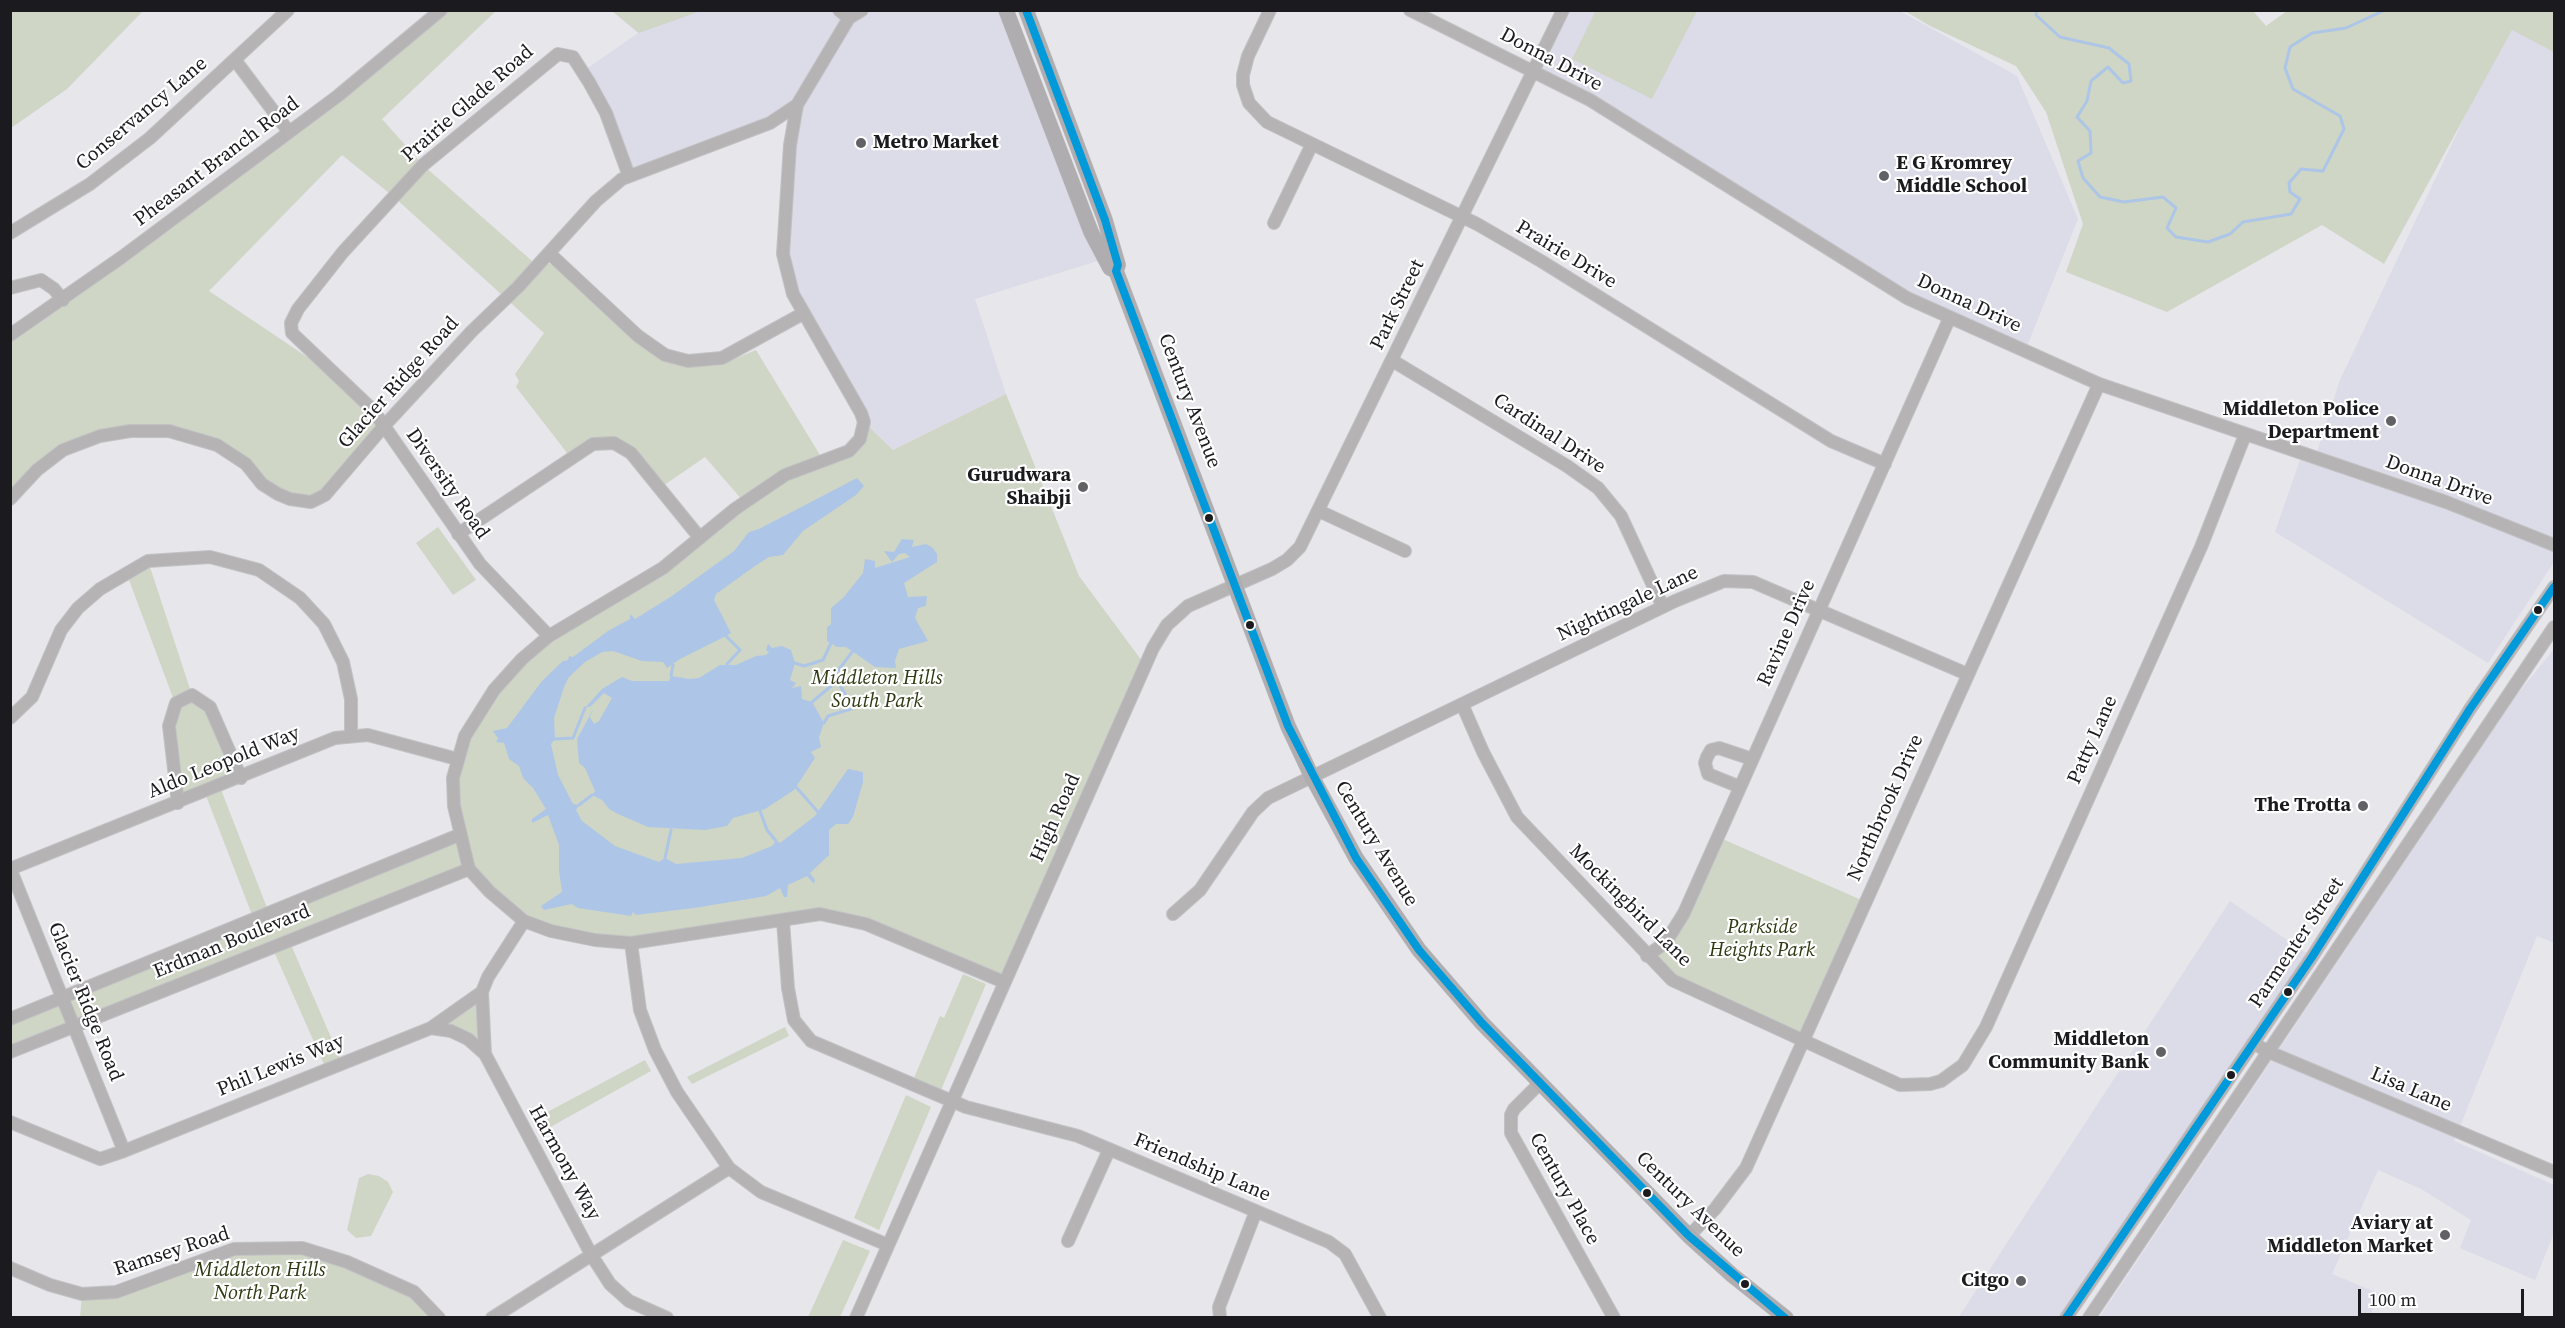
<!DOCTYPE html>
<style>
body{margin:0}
#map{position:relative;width:2565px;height:1328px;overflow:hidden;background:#e6e6eb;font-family:"Source Serif 4",serif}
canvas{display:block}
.frame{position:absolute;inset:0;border:12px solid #1b1a1e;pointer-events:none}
.scale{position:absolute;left:2358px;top:1289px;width:166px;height:27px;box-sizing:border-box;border:3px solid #1b1a1e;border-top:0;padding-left:8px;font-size:18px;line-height:21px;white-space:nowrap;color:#1b1a1e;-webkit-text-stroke:4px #fff;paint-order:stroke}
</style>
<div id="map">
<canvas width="2565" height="1328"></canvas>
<div class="frame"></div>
<div class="scale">100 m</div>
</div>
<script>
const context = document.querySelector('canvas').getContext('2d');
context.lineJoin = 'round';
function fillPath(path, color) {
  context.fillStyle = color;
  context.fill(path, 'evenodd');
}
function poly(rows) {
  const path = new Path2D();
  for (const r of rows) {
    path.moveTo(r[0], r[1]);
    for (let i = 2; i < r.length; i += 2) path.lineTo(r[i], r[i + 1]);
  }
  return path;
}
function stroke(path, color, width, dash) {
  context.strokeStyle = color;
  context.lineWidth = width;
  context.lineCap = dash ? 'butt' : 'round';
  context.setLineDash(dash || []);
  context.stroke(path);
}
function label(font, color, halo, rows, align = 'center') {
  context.font = font + ' "Source Serif 4",serif';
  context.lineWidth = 4.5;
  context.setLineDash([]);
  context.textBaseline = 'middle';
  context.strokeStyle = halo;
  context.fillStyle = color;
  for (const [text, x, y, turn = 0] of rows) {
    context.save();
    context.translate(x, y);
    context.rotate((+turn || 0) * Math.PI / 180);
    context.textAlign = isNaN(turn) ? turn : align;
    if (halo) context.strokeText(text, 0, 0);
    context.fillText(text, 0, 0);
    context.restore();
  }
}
fillPath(poly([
 [1898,10,2017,76,2078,219,2025,351,1950,317,1534,71,1563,11],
 [612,11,1006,11,1104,259,975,299,1006,394,893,450,864,422,786,269,794,121,785,114,629,176,582,72,638,33],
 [2512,17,2554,43,2554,562,2488,663,2275,532,2302,454,2315,458,2340,380],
 [2554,649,2554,943,2537,936,2454,1141,2554,1185,2554,1233,2535,1280,2460,1248,2471,1220,2421,1189,2378,1170,2332,1274,2380,1294,2369,1317,2099,1318,2516,696],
 [2230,901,2312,957,2066,1317,1958,1318]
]), '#dcdbe8');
fillPath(poly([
 [1596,10,1697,11,1652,99,1572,59],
 [10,11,11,10,143,11,67,89,11,128],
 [441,11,496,11,382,119,423,165,532,261,555,265,596,300,686,366,720,365,756,350,823,460,849,451,864,422,893,450,1006,394,1079,576,1145,665,1004,982,820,914,631,943,524,921,469,869,289,940,342,1063,326,1069,272,947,11,1052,11,1019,254,920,205,793,178,803,169,726,175,703,126,572,148,561,192,695,210,707,241,778,220,787,269,913,459,835,454,806,465,736,522,660,663,568,744,502,705,457,660,488,614,443,571,458,516,387,519,381,515,374,544,333,394,197,342,155,209,291,337,377,384,426,325,495,290,499,246,464,196,437,130,431,63,450,11,499,11,335,63,300],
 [612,11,701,11,639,33],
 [2253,11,2266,26,2287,11,2554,11,2554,52,2512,30,2384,264,2322,225,2167,312,2066,272,2083,224,2046,112,2016,66,1930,26,1905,11],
 [438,527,476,580,453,595,416,543],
 [1718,837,1866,902,1804,1040,1705,997,1647,956,1666,942],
 [963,974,986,984,941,1090,914,1078,940,1016,944,1018],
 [482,992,485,1054,431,1028],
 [785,1027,789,1036,692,1084,687,1077],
 [645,1060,651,1071,545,1130,538,1117],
 [906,1095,931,1107,879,1230,854,1218],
 [368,1174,379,1176,388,1182,393,1192,371,1236,356,1238,347,1230,359,1178],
 [843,1240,870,1251,840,1317,808,1317],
 [302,1248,384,1277,439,1318,80,1318,82,1294,116,1292,234,1249]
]), '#cfd6c6');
fillPath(poly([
 [857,478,864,486,856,495,803,531,783,555,769,557,755,566,716,594,714,600,731,633,726,636,680,659,667,668,663,662,642,661,613,651,602,652,585,662,569,677,564,687,554,718,555,739,551,744,558,775,573,804,579,805,576,810,582,821,615,846,659,862,665,858,676,864,742,858,772,846,776,841,780,843,815,816,848,769,863,772,863,782,853,817,848,824,836,824,829,830,829,855,810,873,815,880,814,884,807,876,788,885,787,897,784,897,780,888,766,896,749,899,694,908,636,915,633,912,631,916,578,908,572,904,544,910,541,906,562,892,559,871,559,845,548,815,532,823,532,819,546,809,533,788,523,778,519,766,509,759,504,743,496,742,498,738,493,731,507,728,542,681,563,661,568,660,569,656,573,657,608,631,630,619,630,614,635,619,672,596,734,551,749,532,759,529],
 [902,539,914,540,912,547,926,544,933,548,937,554,937,562,904,583,908,597,927,596,926,606,918,608,915,618,928,641,899,649,895,661,896,668,875,667,846,647,837,647,827,641,827,627,831,624,831,608,843,598,863,573,865,559,875,561,875,568,910,557,905,553,899,554,892,562,884,551,894,552],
 [768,644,772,648,782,646,791,650,795,663,790,680,796,683,792,688,801,686,802,699,812,702,824,723,819,737,821,747,811,752,815,758,794,790,765,809,733,818,727,826,705,830,648,827,618,814,609,809,602,800,592,795,595,791,585,768,579,763,577,739,594,708,590,717,594,724,599,721,612,698,604,693,591,706,585,708,602,689,622,677,632,681,669,681,671,676,689,679,699,678,720,665,736,665,756,656,766,655,769,652,766,650]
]), '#adc6e7');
stroke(poly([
 [2037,10,2036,15,2060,37,2109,48,2129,64,2131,81,2123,83,2108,67,2091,81,2087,101,2077,117,2090,131,2091,153,2078,161,2083,178,2100,197,2124,202,2163,197,2176,208,2167,228,2176,237,2208,242,2230,234,2243,222,2291,214,2300,199,2290,192,2289,183,2301,169,2323,171,2344,129,2340,116,2293,89,2285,68,2290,47,2312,33,2346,28,2385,10],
 [726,636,740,650,727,664],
 [795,663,804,666,823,660,831,643],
 [671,676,673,665],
 [812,702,836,682],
 [824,723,828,716,854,708,834,676,852,652],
 [555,739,573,738,585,708],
 [796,787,818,812],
 [579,805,592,795],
 [760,811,767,830,776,841],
 [665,858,671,830]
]), '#adc6e7', 3);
const minor = poly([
 [839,10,849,18],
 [862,10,849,18,797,105,790,145,783,254,793,294,861,413,864,422,860,439,849,451,785,475,735,509,663,568,549,636,522,659,494,690,465,736,453,778,454,806,469,869,490,892,524,921,551,931,595,940,631,943,820,914,866,924,1004,982],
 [1270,10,1248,56,1243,75,1243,85,1249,103,1267,122,1477,224,1541,261,1831,441,1885,464],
 [1410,10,1590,100,1907,298,2099,384,2446,502,2554,545],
 [235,60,289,132],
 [1274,223,1312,144],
 [10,233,90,184,150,138,288,10],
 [549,253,638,336,665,355,688,361,722,358,804,313],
 [10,288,41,280,54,289,63,300],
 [10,335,122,257,339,95,441,10],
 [1393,361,1567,466,1598,488,1621,516,1663,607],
 [10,499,37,470,63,450,100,436,130,431,169,431,217,445,246,464,262,484,278,494,290,499,311,502,325,495,384,426,472,331,518,287,596,201,622,179,770,123,797,105],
 [1319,511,1405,551],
 [458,534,593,444,614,443,631,453,700,538],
 [549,636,480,564,373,410,292,333,291,323,298,309,343,252,423,165,558,54,573,57,589,82,606,113,629,176],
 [1462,704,1483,752,1517,817,1672,980,1900,1085,1930,1084,1941,1081,1963,1065,1986,1027,2201,547,2245,435],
 [10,718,32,697,61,630,78,608,100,589,148,561,210,557,259,570,300,598,324,624,343,662,351,699,351,736],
 [1740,787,1708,774,1705,763,1707,757,1711,750,1719,748,1752,759],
 [178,803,169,726,176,703,192,695,210,707,241,778],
 [10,868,124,1151],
 [10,869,335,738,368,735,457,759],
 [1173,914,1200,890,1253,812,1268,798,1675,601,1724,581,1753,582,1967,674],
 [783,921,788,988,794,1020,811,1041,966,1107,1078,1136,1329,1242,1345,1254,1380,1318],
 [631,943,640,1010,655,1050,677,1092,729,1168,761,1192,888,1245],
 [1647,956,1666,942,1684,913,1950,317],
 [482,992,485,1054,592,1256,610,1284,629,1301,667,1318],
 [10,1019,459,835],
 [431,1028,451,1031,468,1039,485,1054],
 [2253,1043,2269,1052,2554,1172],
 [10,1052,469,869],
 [1540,1083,1514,1109,1511,1115,1511,1133,1614,1318],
 [10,1122,100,1159,124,1151,431,1028,482,992,488,977,524,921],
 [1689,1236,1715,1209,1746,1168,2099,384],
 [1068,1241,1109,1150],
 [10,1268,50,1285,82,1294,116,1292,234,1249,302,1248,347,1262,414,1292,439,1318],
 [492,1318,729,1168],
 [856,1318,1153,648,1167,625,1188,606,1272,569,1287,560,1300,547,1563,10],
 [1220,1318,1219,1307,1256,1211],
 [2066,1318,2312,957,2470,709,2554,587],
 [2089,1318,2554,627]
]);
const major = poly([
 [1006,10,1091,232,1110,268,1116,271],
 [1026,10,1105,220,1118,265,1116,271,1288,726,1312,777,1356,858,1419,950,1482,1023,1689,1236,1732,1275,1786,1318]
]);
stroke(minor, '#c2c2c5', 14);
stroke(major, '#c2c2c5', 16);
stroke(minor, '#b5b3b4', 12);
stroke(major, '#afadaf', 15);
stroke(poly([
 [1026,10,1105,220,1118,265,1116,271,1288,726,1356,858,1419,950,1482,1023,1689,1236,1785,1318],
 [2066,1318,2312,957,2470,709,2554,587]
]), '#009ada', 8);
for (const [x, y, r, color] of [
 [861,143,6,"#626166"],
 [1884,176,6,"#626166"],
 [2391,421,6,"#626166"],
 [1083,487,6,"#626166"],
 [1209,518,5,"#1b1a1e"],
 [2538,610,5,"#1b1a1e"],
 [1250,625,5,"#1b1a1e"],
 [2363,806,6,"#626166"],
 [2288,992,5,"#1b1a1e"],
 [2161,1052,6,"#626166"],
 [2231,1075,5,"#1b1a1e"],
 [1647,1193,5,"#1b1a1e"],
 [2445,1235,6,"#626166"],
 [2021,1281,6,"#626166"],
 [1745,1284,5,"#1b1a1e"]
]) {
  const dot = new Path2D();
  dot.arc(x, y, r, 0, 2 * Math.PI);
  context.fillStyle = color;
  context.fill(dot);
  stroke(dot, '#fff', 2);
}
label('20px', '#1b1a1e', '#fff', [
 ["Donna Drive",1551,60,28],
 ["Prairie Glade Road",468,104,-41],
 ["Conservancy Lane",142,114,-40],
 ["Pheasant Branch Road",217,162,-37],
 ["Prairie Drive",1566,255,31],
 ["Donna Drive",1969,304,25],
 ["Park Street",1398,305,-64],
 ["Glacier Ridge Road",399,383,-48],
 ["Century Avenue",1189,401,69],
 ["Cardinal Drive",1549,434,33],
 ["Donna Drive",2439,481,20],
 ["Diversity Road",447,484,55],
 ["Nightingale Lane",1628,604,-25],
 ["Ravine Drive",1787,633,-66],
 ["Patty Lane",2093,740,-66],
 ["Aldo Leopold Way",224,763,-22],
 ["Northbrook Drive",1886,808,-66],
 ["High Road",1056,818,-66],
 ["Century Avenue",1376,844,59],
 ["Mockingbird Lane",1630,906,45],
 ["Erdman Boulevard",232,942,-22],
 ["Parmenter Street",2297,943,-56],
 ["Glacier Ridge Road",85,1002,68],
 ["Phil Lewis Way",281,1066,-22],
 ["Lisa Lane",2411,1090,23],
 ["Harmony Way",564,1163,61],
 ["Friendship Lane",1202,1168,23],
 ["Century Place",1564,1189,61],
 ["Century Avenue",1690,1205,44],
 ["Ramsey Road",172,1252,-18]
]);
label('bold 20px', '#1b1a1e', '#fff', [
 ["Metro Market",873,143,"left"],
 ["E G Kromrey",1896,164,"left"],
 ["Middle School",1896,187,"left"],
 ["Middleton Police",2379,410],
 ["Department",2379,433],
 ["Gurudwara",1071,476],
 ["Shaibji",1071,499],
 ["The Trotta",2351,806],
 ["Middleton",2149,1040],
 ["Community Bank",2149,1063],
 ["Aviary at",2433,1224],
 ["Middleton Market",2433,1247],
 ["Citgo",2009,1281]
], 'right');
label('italic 20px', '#2e3911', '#fff', [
 ["Middleton Hills",877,679],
 ["South Park",877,702],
 ["Parkside",1762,928],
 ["Heights Park",1762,951],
 ["Middleton Hills",260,1271],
 ["North Park",260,1294]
]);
</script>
